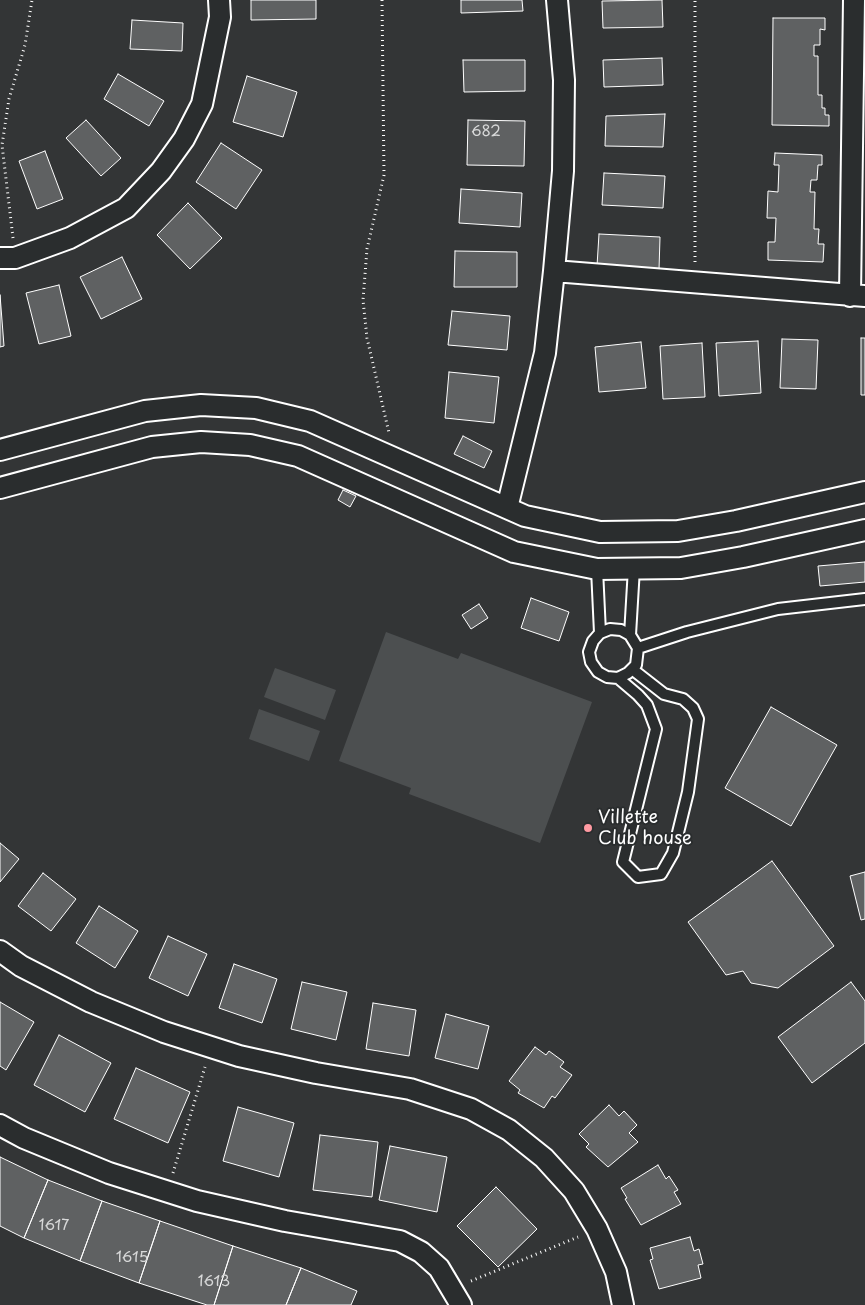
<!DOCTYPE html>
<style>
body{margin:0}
canvas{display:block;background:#333536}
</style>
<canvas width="865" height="1305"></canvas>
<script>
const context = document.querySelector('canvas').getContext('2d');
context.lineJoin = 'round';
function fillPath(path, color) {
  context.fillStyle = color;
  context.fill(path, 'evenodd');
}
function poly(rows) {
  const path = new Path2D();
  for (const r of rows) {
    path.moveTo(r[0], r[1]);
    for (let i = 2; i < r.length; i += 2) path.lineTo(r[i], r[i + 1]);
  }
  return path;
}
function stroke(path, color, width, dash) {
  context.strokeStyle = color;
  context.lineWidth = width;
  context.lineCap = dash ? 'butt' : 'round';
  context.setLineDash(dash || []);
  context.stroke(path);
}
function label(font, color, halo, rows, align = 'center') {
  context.font = font + ' "Playpen Sans",sans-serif';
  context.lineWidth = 4;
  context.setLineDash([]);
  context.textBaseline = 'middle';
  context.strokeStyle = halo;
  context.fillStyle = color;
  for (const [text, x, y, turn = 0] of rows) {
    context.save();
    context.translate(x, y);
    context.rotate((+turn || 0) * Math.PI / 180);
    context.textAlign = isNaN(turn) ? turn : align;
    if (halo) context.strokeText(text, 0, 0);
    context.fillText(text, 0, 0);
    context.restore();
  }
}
fillPath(poly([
 [386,632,458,659,461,653,592,702,540,843,409,794,411,788,339,761],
 [275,668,336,690,325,720,264,697],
 [259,709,320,731,309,761,249,739]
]), '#4c4f50');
const building = poly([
 [251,0,316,0,316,19,251,20,251,0],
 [461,0,522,0,523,11,461,13,461,0],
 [662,0,663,27,603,28,602,1,662,0],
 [773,18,825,18,825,30,820,29,820,45,814,45,814,56,818,56,818,95,822,95,822,108,825,108,825,115,829,115,829,126,772,125,773,18],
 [132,20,183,23,182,51,130,49,132,20],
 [662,58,663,85,604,87,603,60,662,58],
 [463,60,525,60,525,91,464,92,463,60],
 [118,74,164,101,149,126,104,99,118,74],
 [247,76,297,92,283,137,233,122,247,76],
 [665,114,663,147,605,146,606,116,665,114],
 [86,120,121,158,101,176,66,138,86,120],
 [468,120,525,121,524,166,467,165,468,120],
 [221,143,262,170,236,209,196,182,221,143],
 [45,151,63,199,37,209,19,161,45,151],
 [775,153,822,155,822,165,818,165,817,180,811,180,810,192,815,192,814,229,819,229,818,244,824,244,823,262,768,260,768,242,775,242,776,218,767,218,768,191,778,192,779,165,774,165,775,153],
 [604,173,665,176,663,208,602,205,604,173],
 [461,189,522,193,520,227,459,223,461,189],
 [188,203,222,238,190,269,157,235,188,203],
 [599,234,660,237,659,270,597,266,599,234],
 [455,251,517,252,517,287,454,287,455,251],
 [122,257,142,299,101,319,80,277,122,257],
 [59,285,71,336,39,344,26,293,59,285],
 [0,295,4,346,0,347,0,295],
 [452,311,510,316,507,350,448,345,452,311],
 [861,338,865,338,865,395,861,395,861,338],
 [782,339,818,340,816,389,780,388,782,339],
 [758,341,761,393,719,396,716,343,758,341],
 [641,342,646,388,599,392,595,347,641,342],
 [702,343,705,397,663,399,660,346,702,343],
 [449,372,499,377,494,423,445,418,449,372],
 [463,436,492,451,484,468,454,454,463,436],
 [343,490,356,496,350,507,338,500,343,490],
 [865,562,865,582,820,586,818,566,865,562],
 [531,598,569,612,559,641,521,628,531,598],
 [479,604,488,618,471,629,462,615,479,604],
 [771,707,837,745,791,826,725,788,771,707],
 [0,843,19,859,0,882,0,843],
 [772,861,834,946,778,988,751,983,743,971,726,975,688,922,772,861],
 [865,872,865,919,861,920,850,876,865,872],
 [43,873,76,899,51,931,18,906,43,873],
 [99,906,138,931,115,968,76,943,99,906],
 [168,936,207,954,188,996,149,978,168,936],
 [234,964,277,979,262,1023,219,1008,234,964],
 [302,982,347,992,336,1040,291,1029,302,982],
 [851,982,865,1001,865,1043,812,1083,778,1037,851,982],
 [0,1002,34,1022,6,1070,0,1066,0,1002],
 [373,1003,416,1010,409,1056,366,1049,373,1003],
 [446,1014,489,1026,478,1069,435,1058,446,1014],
 [59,1035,111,1063,85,1112,34,1085,59,1035],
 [535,1047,546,1055,549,1051,564,1062,560,1067,572,1075,555,1098,552,1096,544,1108,518,1093,520,1090,509,1081,535,1047],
 [136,1068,190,1092,168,1143,114,1119,136,1068],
 [609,1105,619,1116,624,1111,637,1125,629,1133,638,1142,608,1167,586,1147,589,1144,579,1134,609,1105],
 [238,1107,294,1123,279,1177,223,1161,238,1107],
 [320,1135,378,1142,372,1197,313,1190,320,1135],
 [390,1146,447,1157,437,1212,379,1200,390,1146],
 [0,1157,48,1180,24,1238,0,1226,0,1157],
 [658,1165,666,1179,669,1176,678,1190,674,1192,681,1204,641,1225,625,1199,627,1198,621,1188,658,1165],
 [48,1180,102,1201,80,1261,24,1238,48,1180],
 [496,1187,537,1229,498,1267,457,1226,496,1187],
 [102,1201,160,1221,139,1283,80,1261,102,1201],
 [160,1221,233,1246,214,1305,207,1305,139,1283,160,1221],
 [690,1237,694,1251,699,1249,703,1264,698,1265,701,1278,659,1289,650,1260,653,1259,650,1248,690,1237],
 [233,1246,301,1268,286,1305,214,1305,233,1246],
 [301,1268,357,1291,351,1305,286,1305,301,1268]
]);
fillPath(building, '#5f6162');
stroke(building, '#fff', 1);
const lane = poly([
 [597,569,600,633],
 [630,635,634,568],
 [638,648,687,632,778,609,865,599],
 [618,678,628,673,636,665,638,648,630,635,621,630,610,629,600,633,593,641,589,652,591,662,598,672,607,677,618,678,638,695,647,705,656,729,623,862,638,877,661,874,673,853,688,792,698,719,693,708,683,699,664,694,632,669]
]);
const street = poly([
 [0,258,15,258,70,238,126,208,161,171,184,139,202,104,220,17,219,0],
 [554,271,865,296],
 [850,296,854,0],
 [0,450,145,411,201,405,256,408,310,421,525,516,600,532,678,531,736,521,865,492],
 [0,488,152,447,201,442,250,445,298,456,514,552,597,569,681,568,743,557,865,530],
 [507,508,545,353,554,271,563,171,564,80,557,0],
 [0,951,21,966,91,1002,164,1032,239,1056,316,1073,410,1089,471,1109,509,1130,544,1158,574,1191,597,1229,616,1272,623,1305],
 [0,1125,24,1138,109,1173,197,1201,285,1221,400,1241,421,1252,439,1268,461,1305]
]);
stroke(lane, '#fff', 14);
stroke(street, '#fff', 24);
stroke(poly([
 [382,0,384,175,367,249,363,300,367,338,389,433],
 [13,238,2,145,9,99,25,45,32,0],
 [695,262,695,0],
 [173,1173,205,1067],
 [471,1281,578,1237]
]), '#fff', 3, [1, 4]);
stroke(lane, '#2a2d2e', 10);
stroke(street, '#2a2d2e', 20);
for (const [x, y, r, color] of [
 [588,828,5,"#ff9aa2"]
]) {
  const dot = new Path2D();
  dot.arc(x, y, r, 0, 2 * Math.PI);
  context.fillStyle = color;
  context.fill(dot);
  stroke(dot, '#2a2d2e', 2);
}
label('15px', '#d7d8d8', null, [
 ["682",486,132],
 ["1617",54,1226],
 ["1615",132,1258],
 ["1613",214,1282]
]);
label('18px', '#fff', '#2a2d2e', [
 ["Villette",598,818],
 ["Club house",598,839]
], 'left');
</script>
